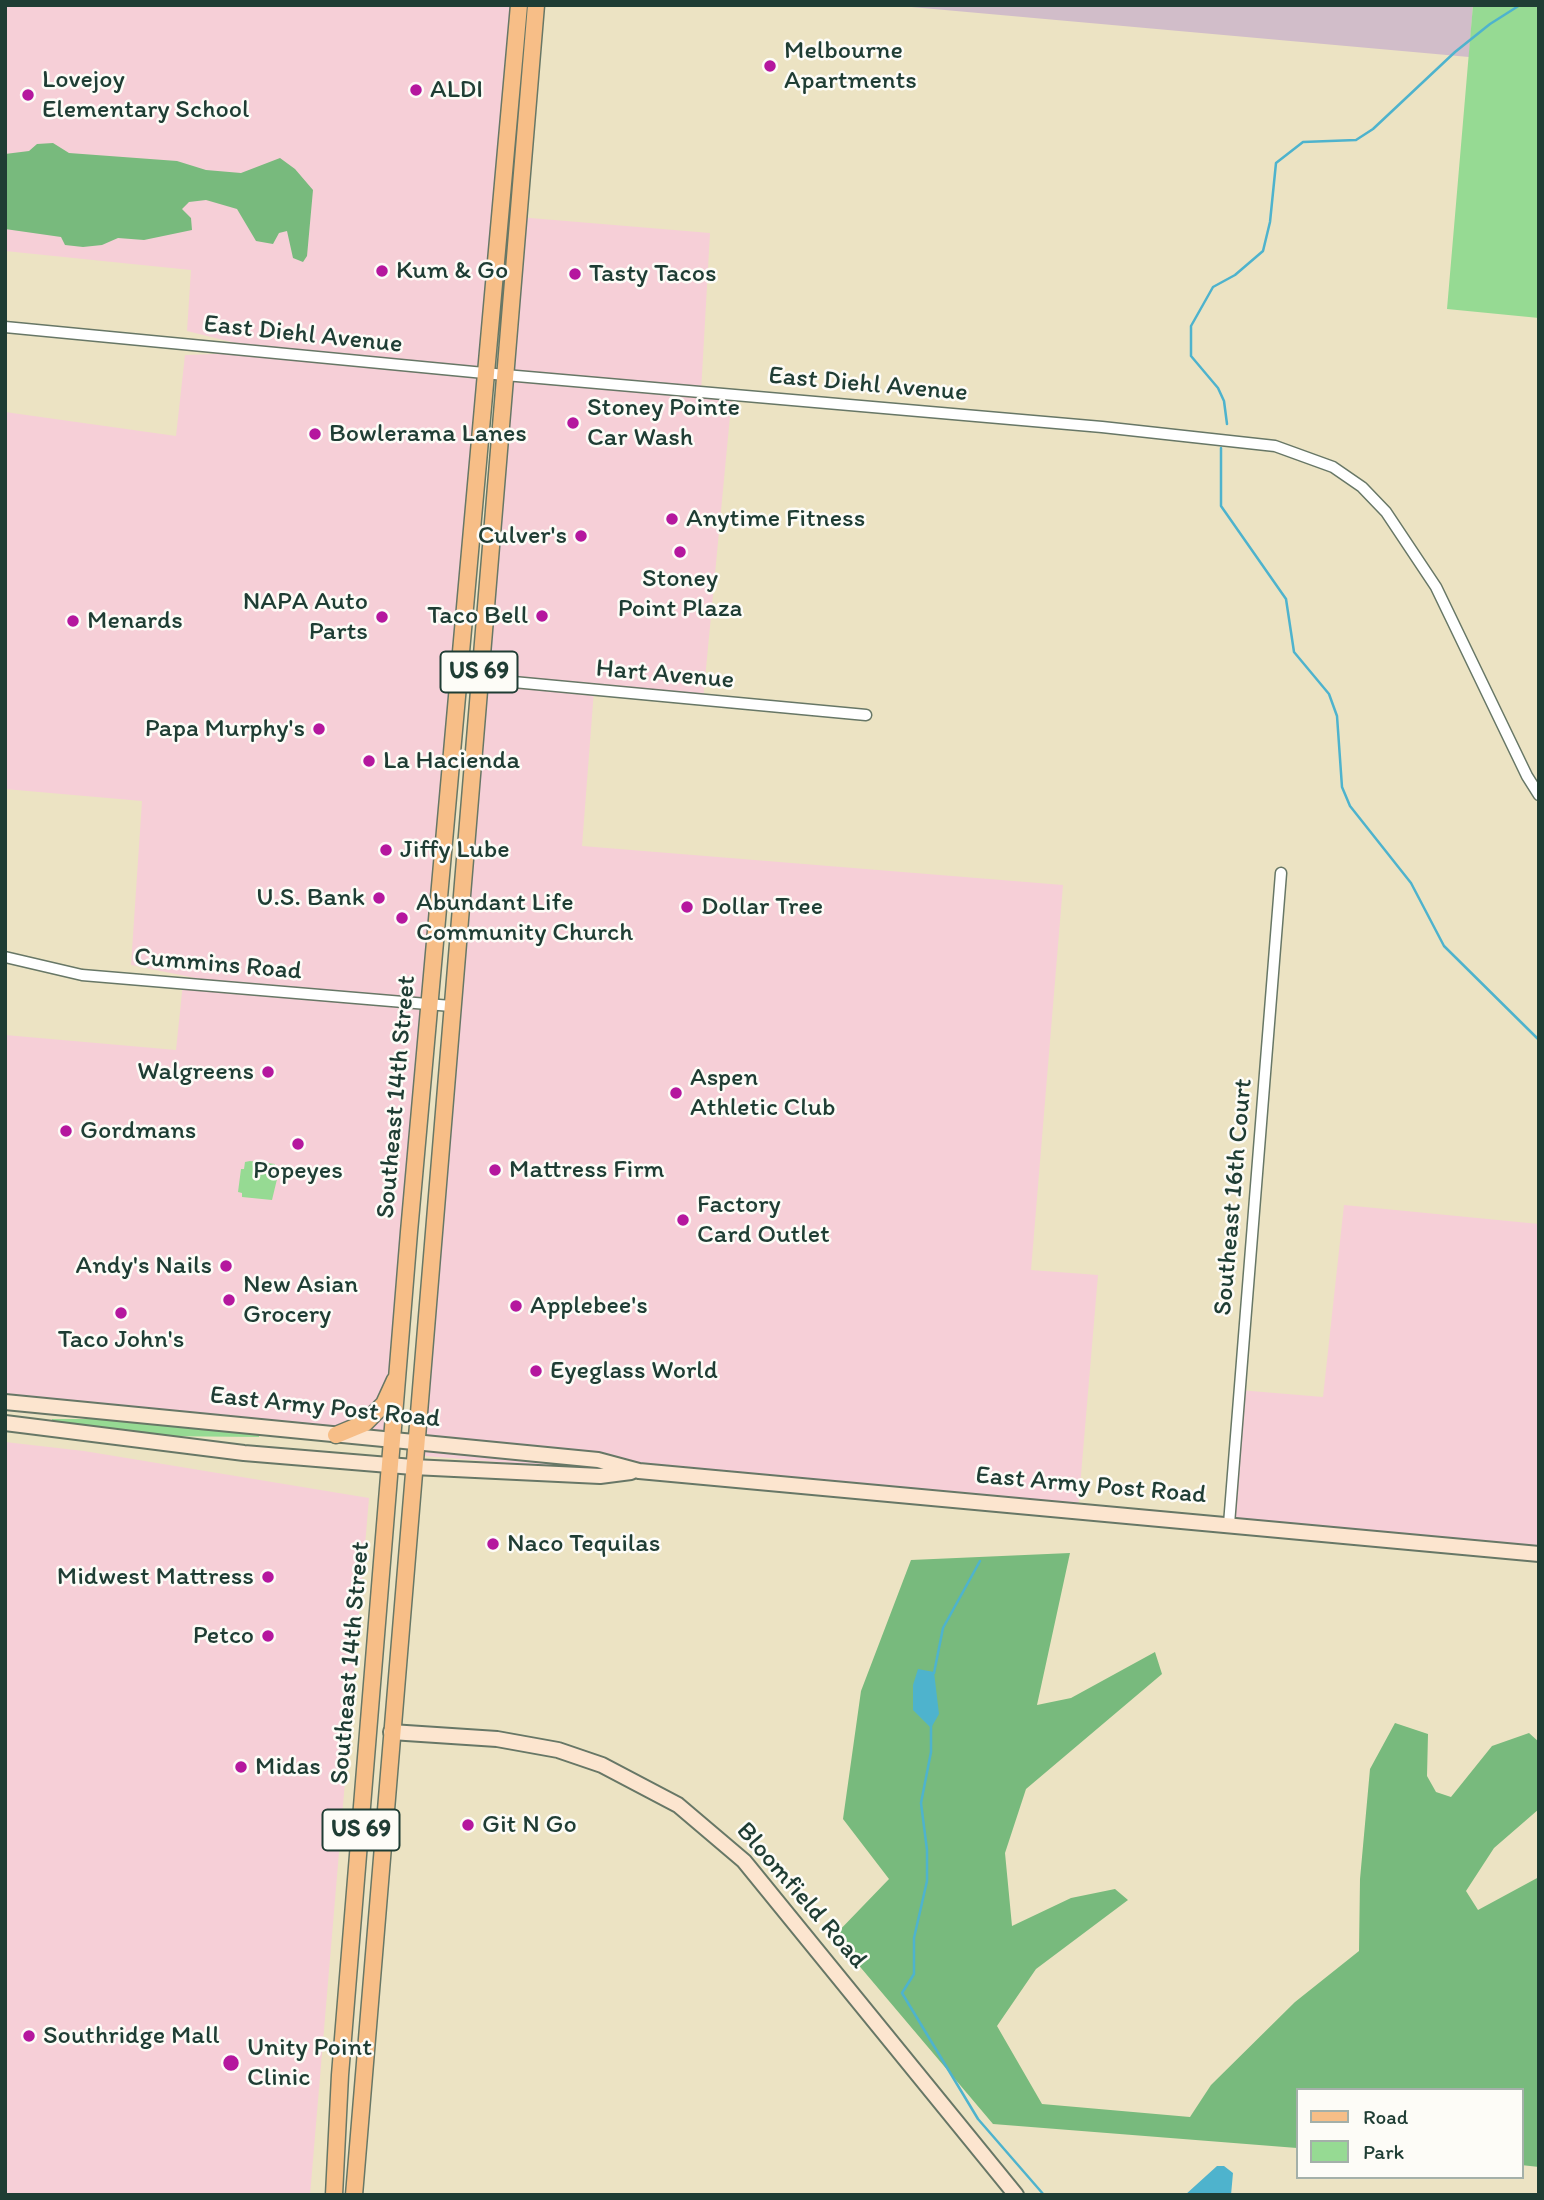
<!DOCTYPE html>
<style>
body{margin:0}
#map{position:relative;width:1544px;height:2200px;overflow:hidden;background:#ece3c3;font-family:Itim,sans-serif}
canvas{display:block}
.frame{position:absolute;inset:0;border:7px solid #1f3d34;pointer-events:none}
.legend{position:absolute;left:1296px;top:2088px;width:228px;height:91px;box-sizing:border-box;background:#fdfcf7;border:2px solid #a4b0a9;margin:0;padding:9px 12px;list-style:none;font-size:21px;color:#1f3d34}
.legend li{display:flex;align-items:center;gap:14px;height:35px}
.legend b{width:35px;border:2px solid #a4b0a9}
</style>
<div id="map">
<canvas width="1544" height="2200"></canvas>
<div class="frame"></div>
<ul class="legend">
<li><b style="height:9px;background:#f7be87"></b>Road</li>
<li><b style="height:19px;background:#96da93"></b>Park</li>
</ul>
</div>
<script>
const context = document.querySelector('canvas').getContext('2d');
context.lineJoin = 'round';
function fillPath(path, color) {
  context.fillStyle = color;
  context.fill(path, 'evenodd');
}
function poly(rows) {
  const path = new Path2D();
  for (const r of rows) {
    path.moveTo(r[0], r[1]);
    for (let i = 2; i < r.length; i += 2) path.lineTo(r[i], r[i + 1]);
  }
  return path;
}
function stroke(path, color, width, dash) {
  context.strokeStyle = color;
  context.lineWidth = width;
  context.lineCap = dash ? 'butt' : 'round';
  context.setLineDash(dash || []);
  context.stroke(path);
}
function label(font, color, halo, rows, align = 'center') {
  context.font = font + ' Itim,sans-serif';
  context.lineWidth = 5;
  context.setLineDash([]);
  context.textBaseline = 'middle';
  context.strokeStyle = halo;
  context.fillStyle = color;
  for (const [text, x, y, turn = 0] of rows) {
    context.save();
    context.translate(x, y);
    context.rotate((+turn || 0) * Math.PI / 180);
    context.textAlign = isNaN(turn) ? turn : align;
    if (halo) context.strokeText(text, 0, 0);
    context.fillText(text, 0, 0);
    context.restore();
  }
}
fillPath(poly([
 [5,5,519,5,386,1447,5,1411,5,1035,176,1050,183,983,230,985,131,965,142,801,5,789,5,412,176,436,185,355,272,352,187,331,191,270,5,251],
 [518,217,710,233,701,392,732,395,703,700,594,690,582,846,1063,885,1031,1270,1098,1275,1078,1510,413,1455],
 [1344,1205,1539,1224,1539,1554,1229,1524,1239,1390,1323,1397],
 [5,1442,84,1451,369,1498,310,2195,5,2195]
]), '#f6cfd7');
fillPath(poly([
 [889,5,1473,5,1469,57]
]), '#d1bdc9');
fillPath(poly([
 [1473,5,1539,5,1539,318,1447,309],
 [250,1161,275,1164,274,1174,278,1175,272,1200,242,1197,242,1193,238,1192,241,1169,244,1169,245,1162],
 [52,1419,109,1419,260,1433,259,1437,152,1436,52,1422]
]), '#96da93');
fillPath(poly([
 [53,143,69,153,177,161,206,170,241,173,280,158,295,169,313,190,307,256,303,262,293,258,287,231,279,233,273,244,256,241,237,209,206,200,189,202,182,209,191,218,192,230,144,240,118,238,102,245,83,247,65,245,61,237,5,229,5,154,29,151,37,144],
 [1070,1553,1037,1705,1071,1698,1155,1652,1162,1674,1026,1789,1005,1853,1012,1926,1071,1898,1115,1889,1128,1900,1036,1969,997,2026,1042,2104,1190,2117,1211,2085,1295,2002,1359,1951,1360,1879,1370,1769,1395,1723,1428,1734,1427,1776,1436,1792,1451,1797,1492,1746,1529,1733,1539,1742,1539,1809,1494,1848,1466,1891,1478,1910,1539,1877,1539,2167,1521,2165,1521,2090,1297,2090,1297,2148,993,2124,834,1936,889,1879,843,1819,861,1691,911,1560]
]), '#78ba7d');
fillPath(poly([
 [918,1669,934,1672,939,1714,931,1728,913,1710,913,1685],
 [1217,2166,1224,2166,1233,2173,1231,2195,1185,2195]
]), '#4eb3cd');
stroke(poly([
 [1227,424,1224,401,1218,388,1191,356,1191,326,1213,287,1235,275,1263,251,1270,222,1276,163,1303,142,1356,140,1373,129,1455,52,1490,24,1520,5],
 [1221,448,1221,506,1286,599,1294,652,1329,694,1337,716,1342,787,1350,806,1411,883,1444,946,1539,1040],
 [934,1673,943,1628,980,1561],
 [931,1725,931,1752,921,1803,927,1850,927,1881,914,1938,914,1974,902,1993,978,2119,1044,2195]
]), '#4eb3cd', 2.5);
const street = poly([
 [5,327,505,375,1102,427,1275,446,1333,467,1362,487,1386,512,1436,587,1527,776,1539,795],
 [460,677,866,715],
 [5,957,82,975,451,1006],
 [1229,1524,1281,873]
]);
const secondary = poly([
 [5,1402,598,1460,639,1471,1539,1554],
 [5,1423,244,1453,413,1467,600,1476,631,1472],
 [391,1732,497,1739,558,1750,602,1765,678,1805,744,1861,1016,2195]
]);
const primary = poly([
 [336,1435,365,1423,384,1404,395,1380],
 [334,2195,340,2075,409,1232,519,5],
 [354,2195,536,5]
]);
stroke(street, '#677766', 13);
stroke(secondary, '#677766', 18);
stroke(primary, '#677766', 19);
stroke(street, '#fff', 10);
stroke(secondary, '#fce5cf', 14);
stroke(primary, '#f7be87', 16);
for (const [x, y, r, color] of [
 [770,66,7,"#b5179e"],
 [416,90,7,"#b5179e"],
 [28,95,7,"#b5179e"],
 [382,271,7,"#b5179e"],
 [575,274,7,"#b5179e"],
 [573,423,7,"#b5179e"],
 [315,434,7,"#b5179e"],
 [672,519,7,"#b5179e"],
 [581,536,7,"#b5179e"],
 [680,552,7,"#b5179e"],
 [542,616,7,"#b5179e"],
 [382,617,7,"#b5179e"],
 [73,621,7,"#b5179e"],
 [319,729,7,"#b5179e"],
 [369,761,7,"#b5179e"],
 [386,850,7,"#b5179e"],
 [379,898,7,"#b5179e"],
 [687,907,7,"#b5179e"],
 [402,918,7,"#b5179e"],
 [268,1072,7,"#b5179e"],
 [676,1093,7,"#b5179e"],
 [66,1131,7,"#b5179e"],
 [298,1144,7,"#b5179e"],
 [495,1170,7,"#b5179e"],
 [683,1220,7,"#b5179e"],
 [226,1266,7,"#b5179e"],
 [229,1300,7,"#b5179e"],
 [516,1306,7,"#b5179e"],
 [121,1313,7,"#b5179e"],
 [536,1371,7,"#b5179e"],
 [493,1544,7,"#b5179e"],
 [268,1577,7,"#b5179e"],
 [268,1636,7,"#b5179e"],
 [241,1767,7,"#b5179e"],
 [468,1825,7,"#b5179e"],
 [29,2036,7,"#b5179e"],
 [231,2063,9,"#b5179e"]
]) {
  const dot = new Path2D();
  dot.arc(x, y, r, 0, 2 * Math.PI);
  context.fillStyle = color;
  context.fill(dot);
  stroke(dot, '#fdfcf7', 2.5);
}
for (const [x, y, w] of [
 [479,672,77],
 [361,1830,77]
]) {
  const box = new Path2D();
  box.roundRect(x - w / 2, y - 20.5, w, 41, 5);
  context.fillStyle = '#fdfcf7';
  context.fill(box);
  stroke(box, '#1f3d34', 2);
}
label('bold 24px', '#1f3d34', null, [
 ["US 69",479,672],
 ["US 69",361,1830]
]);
label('26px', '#1f3d34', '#fdfcf7', [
 ["Melbourne",784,51],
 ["Apartments",784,81],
 ["Lovejoy",42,80],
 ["Elementary School",42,110],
 ["ALDI",430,90],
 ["Kum & Go",396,271],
 ["Tasty Tacos",589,274],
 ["Stoney Pointe",587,408],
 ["Car Wash",587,438],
 ["Bowlerama Lanes",329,434],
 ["Anytime Fitness",686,519],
 ["Culver's",567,536,"right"],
 ["Stoney",680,579,"center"],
 ["Point Plaza",680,609,"center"],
 ["NAPA Auto",368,602,"right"],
 ["Parts",368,632,"right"],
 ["Taco Bell",528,616,"right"],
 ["Menards",87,621],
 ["Papa Murphy's",305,729,"right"],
 ["La Hacienda",383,761],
 ["Jiffy Lube",400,850],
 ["U.S. Bank",365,898,"right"],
 ["Abundant Life",416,903],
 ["Community Church",416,933],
 ["Dollar Tree",701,907],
 ["Walgreens",254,1072,"right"],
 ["Aspen",690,1078],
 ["Athletic Club",690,1108],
 ["Gordmans",80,1131],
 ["Mattress Firm",509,1170],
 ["Popeyes",298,1171,"center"],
 ["Factory",697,1205],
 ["Card Outlet",697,1235],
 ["Andy's Nails",212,1266,"right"],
 ["New Asian",243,1285],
 ["Grocery",243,1315],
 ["Applebee's",530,1306],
 ["Taco John's",121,1340,"center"],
 ["Eyeglass World",550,1371],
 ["Naco Tequilas",507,1544],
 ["Midwest Mattress",254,1577,"right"],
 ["Petco",254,1636,"right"],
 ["Midas",255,1767],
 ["Git N Go",482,1825],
 ["Southridge Mall",43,2036],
 ["Unity Point",247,2048],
 ["Clinic",247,2078]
], 'left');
label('26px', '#1f3d34', '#fdfcf7', [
 ["East Diehl Avenue",303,335,6],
 ["East Diehl Avenue",868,385,5],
 ["Hart Avenue",665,675,5],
 ["Cummins Road",218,965,5],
 ["Southeast 14th Street",397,1097,-85],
 ["Southeast 16th Court",1234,1197,-85],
 ["East Army Post Road",325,1408,6],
 ["East Army Post Road",1091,1486,5],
 ["Southeast 14th Street",351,1663,-85],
 ["Bloomfield Road",801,1896,49]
]);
</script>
